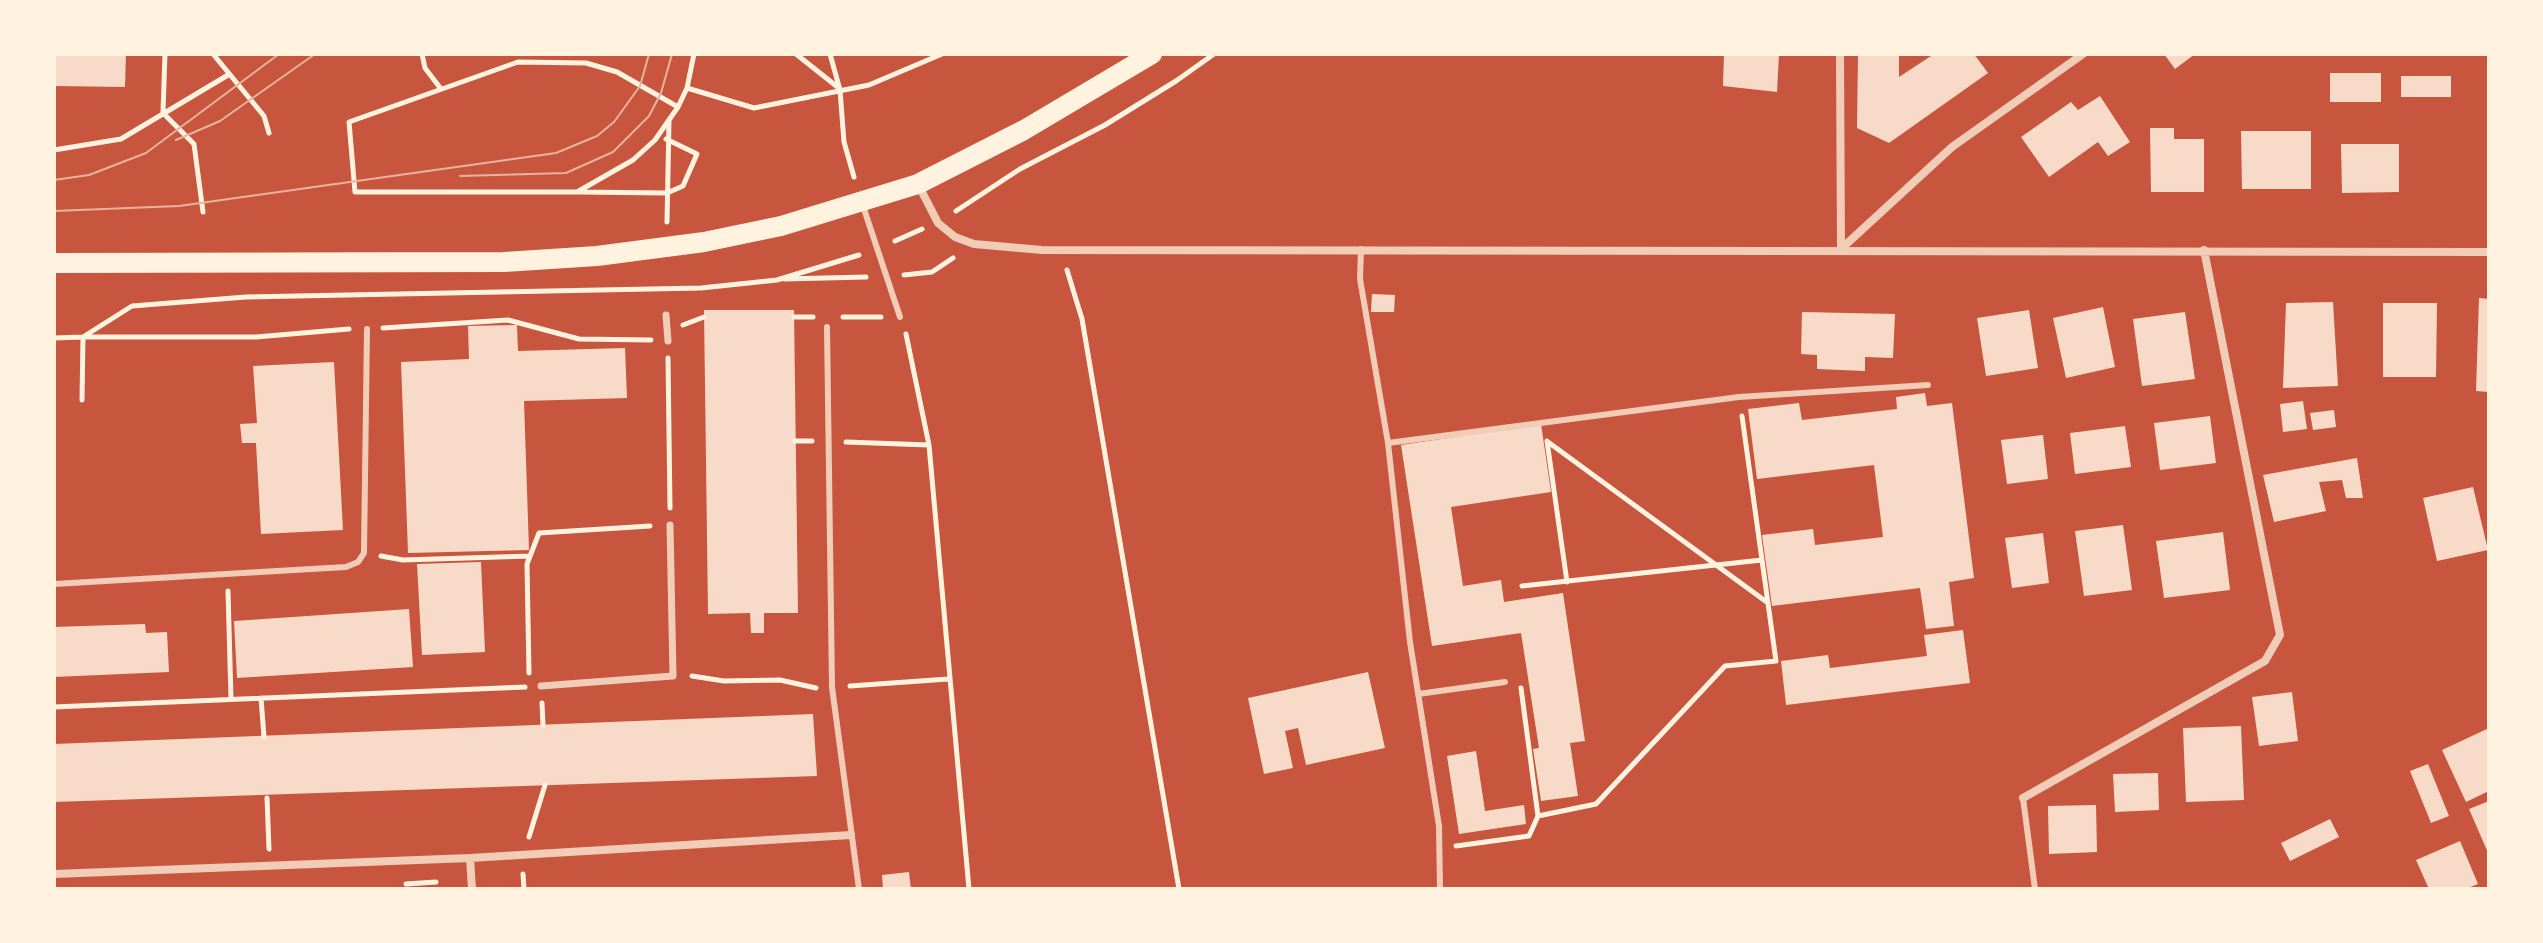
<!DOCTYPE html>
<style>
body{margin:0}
#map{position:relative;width:2543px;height:943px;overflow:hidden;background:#c8553d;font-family:Helvetica,sans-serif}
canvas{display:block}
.frame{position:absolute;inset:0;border:56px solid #fff3e0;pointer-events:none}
</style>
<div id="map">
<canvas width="2543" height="943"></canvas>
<div class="frame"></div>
</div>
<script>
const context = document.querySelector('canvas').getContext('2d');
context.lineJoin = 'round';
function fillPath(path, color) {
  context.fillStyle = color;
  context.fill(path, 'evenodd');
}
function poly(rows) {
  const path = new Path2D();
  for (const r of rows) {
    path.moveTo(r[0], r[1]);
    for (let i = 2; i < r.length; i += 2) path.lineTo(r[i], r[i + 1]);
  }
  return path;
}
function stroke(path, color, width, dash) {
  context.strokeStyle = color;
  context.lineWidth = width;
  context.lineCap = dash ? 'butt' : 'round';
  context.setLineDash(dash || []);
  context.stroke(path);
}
fillPath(poly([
 [54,54,126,54,125,87,54,86],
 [1724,54,1779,54,1777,92,1723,86],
 [1858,54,1899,54,1899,77,1934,54,1974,54,1988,73,1889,143,1857,128],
 [2164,54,2195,54,2175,69],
 [2330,73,2381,73,2381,102,2330,102],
 [2401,76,2451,76,2451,97,2401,97],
 [2100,96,2130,142,2108,156,2098,142,2049,177,2021,137,2071,102,2078,110],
 [2150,128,2174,128,2174,139,2204,139,2204,192,2151,192],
 [2241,131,2311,131,2311,189,2242,189],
 [2341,144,2399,144,2399,192,2342,193],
 [1372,294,1395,295,1394,312,1371,312],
 [2479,298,2489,299,2489,392,2476,391],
 [2333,302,2338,386,2283,388,2286,303],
 [2383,303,2437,303,2436,377,2383,377],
 [2103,307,2115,367,2066,378,2053,318],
 [704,310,794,310,798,613,764,613,764,633,751,633,750,613,708,614],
 [2029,310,2038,368,1986,376,1977,318],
 [1802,312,1895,314,1893,358,1865,357,1865,371,1817,369,1817,355,1801,354],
 [2185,312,2195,379,2142,386,2133,319],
 [517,325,518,351,625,348,627,398,524,401,529,550,408,553,401,362,469,359,468,326],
 [334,362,343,530,261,534,256,443,242,443,240,424,257,423,253,366],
 [1925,393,1927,406,1952,403,1974,578,1949,582,1954,626,1926,629,1920,588,1772,606,1762,535,1813,529,1815,545,1883,537,1874,465,1757,479,1748,409,1799,403,1802,420,1897,409,1896,397],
 [2303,401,2307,429,2283,432,2280,404],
 [2334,410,2336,427,2313,430,2310,413],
 [2210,416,2216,463,2160,470,2154,423],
 [1541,424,1551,492,1451,507,1463,586,1501,580,1504,602,1563,593,1585,741,1570,743,1578,796,1541,801,1533,749,1539,748,1521,633,1432,646,1401,445],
 [2125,426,2131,467,2075,474,2070,433],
 [2043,435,2048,479,2007,484,2001,440],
 [2357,458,2363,498,2346,498,2342,480,2319,482,2326,511,2274,522,2263,475],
 [2473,487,2488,550,2437,561,2423,498],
 [2123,525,2132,590,2084,596,2075,531],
 [2223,532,2230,590,2164,598,2156,541],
 [2043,533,2049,583,2012,588,2005,538],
 [481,562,485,652,422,655,417,564],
 [409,609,413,667,237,678,234,621],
 [145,624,146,633,167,632,169,672,54,677,54,627],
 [1963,630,1970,683,1786,705,1781,661,1828,655,1830,668,1927,656,1924,635],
 [1368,672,1385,748,1306,765,1298,728,1285,731,1293,768,1264,774,1248,698],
 [2292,692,2298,741,2259,746,2252,697],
 [813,714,817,776,54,802,54,744],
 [2241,726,2244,800,2186,802,2183,728],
 [2489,728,2489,791,2466,802,2442,750],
 [1476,751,1485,811,1524,805,1526,824,1459,834,1447,756],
 [2428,764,2449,816,2431,823,2410,771],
 [2158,773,2159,810,2115,812,2113,774],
 [2489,801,2489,855,2469,809],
 [2096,805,2097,852,2049,854,2048,806],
 [2330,819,2339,837,2290,861,2281,843],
 [2460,841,2478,884,2465,889,2429,889,2416,860],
 [909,872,911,889,883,889,882,875]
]), '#f7dbc8');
stroke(poly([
 [213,54,264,116,269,133],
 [422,54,425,68,441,89],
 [796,54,840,89],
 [830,54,840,90,844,142,854,177],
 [687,88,754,108,869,85,942,54],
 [678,107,617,72,586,63,518,62,349,122,355,192,577,192,633,160,655,140,678,107,687,88,694,54],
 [163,112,165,54],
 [163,113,194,144,203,212],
 [54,150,121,139,228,75],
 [579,192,667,193,683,186,697,154,666,139],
 [956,211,1020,169,1105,125,1176,81,1214,54],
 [667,222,669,121],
 [895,241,922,229],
 [1067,270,1082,319,1179,889],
 [904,275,932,272,953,258],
 [784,279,866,277],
 [794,317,813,317],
 [843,317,881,317],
 [683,325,704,317],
 [383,328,508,320,579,339,651,340],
 [906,334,929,445,969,889],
 [54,338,83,337,132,306,246,297,701,288,777,280,859,255],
 [668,358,670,508],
 [82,400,83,337,256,337,349,329],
 [795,441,812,441],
 [1547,441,1567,582],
 [846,442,929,445],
 [1548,442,1768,603],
 [381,556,403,560,530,556],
 [1522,586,1762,560],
 [228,591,231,699],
 [529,673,527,564,539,533,650,526],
 [692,676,724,681,780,680,816,688],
 [850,686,948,679],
 [261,698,264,737],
 [542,703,543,725],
 [54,707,525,687],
 [267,798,269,849],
 [1538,816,1596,804,1725,666,1776,661,1742,416],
 [529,837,545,785],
 [1456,846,1529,836,1538,816,1521,688],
 [523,874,524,889],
 [406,884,436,882]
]), '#fff3e0', 5);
stroke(poly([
 [862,203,900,317],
 [1361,249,1360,279,1388,443,1410,642,1439,826,1440,889],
 [827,327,832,687,859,889],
 [1388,443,1739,397,1928,385],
 [54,584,346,567,358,562,364,553,367,329],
 [1418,694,1505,682],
 [2023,798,2035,889]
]), '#f1ccb7', 6);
stroke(poly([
 [666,315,668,341],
 [541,686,673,676,670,525]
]), '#f1ccb7', 7);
stroke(poly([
 [1840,54,1841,249],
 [919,186,938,223,955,237,974,244,1042,250,2489,252],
 [1841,249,1952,147,2083,54],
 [2023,798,2265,661,2280,635,2204,250],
 [470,858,472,889],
 [54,874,470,858,851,835]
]), '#f1ccb7', 8);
stroke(poly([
 [54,263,504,262,597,256,704,242,781,226,918,184,1024,130,1152,54]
]), '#fff3e0', 20);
stroke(poly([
 [176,140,220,121,315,54],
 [460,176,566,173,613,152,649,116,661,93,672,54],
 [54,180,89,175,146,153,279,54],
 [54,211,179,206,556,153,597,136,614,122,640,86,649,54]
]), '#e9b49f', 2);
</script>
